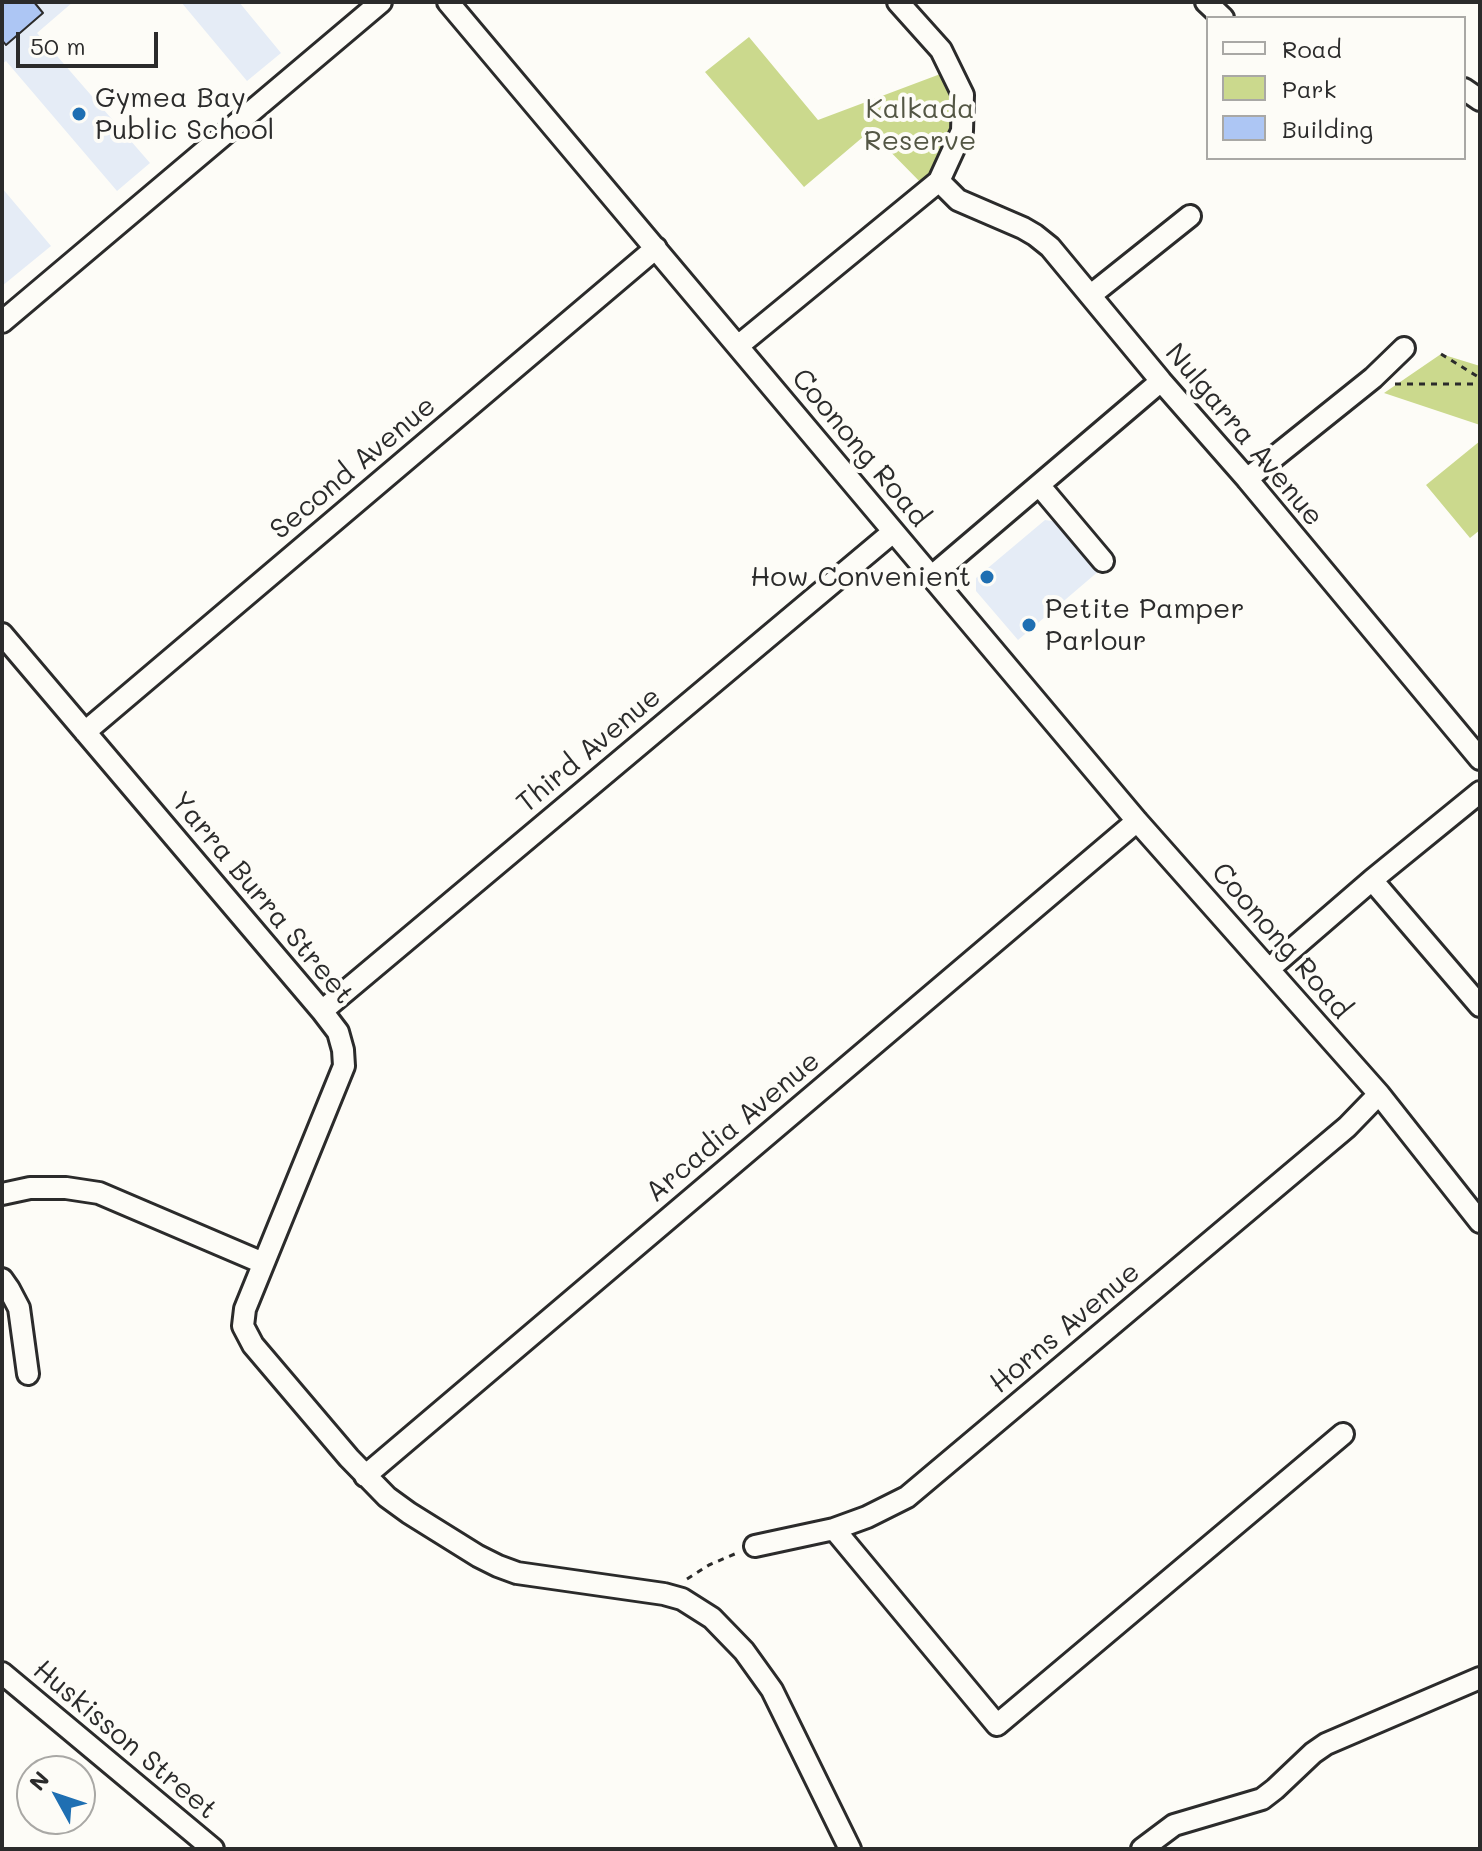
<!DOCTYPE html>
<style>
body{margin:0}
#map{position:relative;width:1482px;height:1851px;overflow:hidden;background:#fdfcf7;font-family:Mali,sans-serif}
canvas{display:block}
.frame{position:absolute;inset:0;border:4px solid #2b2b2b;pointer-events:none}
.legend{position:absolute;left:1206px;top:16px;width:260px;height:144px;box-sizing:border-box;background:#fdfcf7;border:2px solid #a9a8a5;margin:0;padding:10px 14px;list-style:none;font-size:24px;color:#2b2b2b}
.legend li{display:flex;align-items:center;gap:16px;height:40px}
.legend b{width:40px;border:2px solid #a9a8a5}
.north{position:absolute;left:16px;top:1755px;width:80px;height:80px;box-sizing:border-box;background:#fdfcf7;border:2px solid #a9a8a5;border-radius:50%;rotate:310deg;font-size:22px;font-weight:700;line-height:32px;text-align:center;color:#2b2b2b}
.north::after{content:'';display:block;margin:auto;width:28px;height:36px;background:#1f6fb2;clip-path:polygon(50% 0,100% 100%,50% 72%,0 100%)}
.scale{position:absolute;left:16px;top:32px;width:142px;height:36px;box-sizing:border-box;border:4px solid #2b2b2b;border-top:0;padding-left:10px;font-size:24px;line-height:28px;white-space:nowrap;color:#2b2b2b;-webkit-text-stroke:6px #fdfcf7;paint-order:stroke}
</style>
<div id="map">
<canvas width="1482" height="1851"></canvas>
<div class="frame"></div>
<ul class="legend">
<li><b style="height:10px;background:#fdfcf7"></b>Road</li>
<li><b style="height:22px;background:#cbd98d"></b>Park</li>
<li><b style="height:22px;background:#adc6f4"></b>Building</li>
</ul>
<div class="north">N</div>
<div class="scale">50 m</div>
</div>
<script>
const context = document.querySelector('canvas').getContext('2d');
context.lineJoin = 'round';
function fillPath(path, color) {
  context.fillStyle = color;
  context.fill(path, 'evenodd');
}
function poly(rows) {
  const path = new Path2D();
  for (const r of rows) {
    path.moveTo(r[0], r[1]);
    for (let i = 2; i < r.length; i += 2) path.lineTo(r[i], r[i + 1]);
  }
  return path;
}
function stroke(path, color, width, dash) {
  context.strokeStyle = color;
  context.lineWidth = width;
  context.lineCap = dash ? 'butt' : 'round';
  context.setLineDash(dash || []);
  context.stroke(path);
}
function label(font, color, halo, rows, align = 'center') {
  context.font = font + ' Mali,sans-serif';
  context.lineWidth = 8;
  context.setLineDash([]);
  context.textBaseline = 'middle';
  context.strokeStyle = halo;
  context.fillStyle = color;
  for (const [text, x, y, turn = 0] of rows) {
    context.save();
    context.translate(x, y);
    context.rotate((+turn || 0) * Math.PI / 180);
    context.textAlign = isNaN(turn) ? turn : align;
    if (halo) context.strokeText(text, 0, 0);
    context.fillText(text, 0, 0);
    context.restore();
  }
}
fillPath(poly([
 [2,2,73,2,37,33,150,163,117,191,6,61,2,64],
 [181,2,239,2,281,53,247,81],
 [2,188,51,246,2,286],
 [1045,520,1058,522,1100,570,1018,640,976,591,976,578]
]), '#e5ecf6');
fillPath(poly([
 [749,37,818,120,951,70,962,131,928,190,870,131,804,187,705,72],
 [1441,354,1480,366,1480,425,1384,393],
 [1480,441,1480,530,1470,538,1426,485]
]), '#cbd98d');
const building = poly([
 [2,2,34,2,43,13,6,45,2,40,2,2]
]);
fillPath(building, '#adc6f4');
stroke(building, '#2b2b2b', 2);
const minor = poly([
 [448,2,1137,821,1379,1094,1480,1222],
 [1206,2,1223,18],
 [1464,89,1480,100],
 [939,181,958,200,1023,228,1035,235,1050,247,1161,381,1247,479,1480,759],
 [1091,295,1190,216],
 [2,322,381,2],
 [738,346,939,181,962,131,963,95,941,50,898,2],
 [1247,479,1373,378,1404,348],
 [1039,485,1103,561],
 [932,576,1161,381],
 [2,634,322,1011,338,1032,343,1050,344,1066,245,1309,243,1326,253,1345,349,1458,387,1497,409,1513,478,1556,498,1566,517,1573,664,1594,682,1599,712,1618,744,1651,772,1690,850,1849],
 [85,732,656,248],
 [1372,880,1480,1006],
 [1269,969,1372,880,1480,792],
 [322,1011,893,532],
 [2,1194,30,1188,66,1188,99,1193,263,1263],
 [2,1279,9,1289,19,1308,28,1374],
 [365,1476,1137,821],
 [834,1529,997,1725,1343,1434],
 [755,1546,834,1529,867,1517,907,1497,1347,1127,1379,1094],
 [2,1673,213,1849],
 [1142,1849,1174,1825,1262,1799,1275,1789,1313,1753,1326,1744,1480,1678]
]);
stroke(minor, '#2b2b2b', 26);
stroke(poly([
 [1441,354,1480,378],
 [1395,384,1480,384],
 [687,1579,709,1565,737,1553]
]), '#2b2b2b', 3, [6, 6]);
stroke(minor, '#fdfcf7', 20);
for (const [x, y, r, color] of [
 [79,114,8,"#1f6fb2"],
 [987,577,8,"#1f6fb2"],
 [1029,625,8,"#1f6fb2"]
]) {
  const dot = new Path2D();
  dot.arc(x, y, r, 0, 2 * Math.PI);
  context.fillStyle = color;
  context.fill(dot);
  stroke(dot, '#fdfcf7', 3);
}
label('28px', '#2b2b2b', '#fdfcf7', [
 ["Gymea Bay",95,98],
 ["Public School",95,130],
 ["How Convenient",971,577,"right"],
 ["Petite Pamper",1045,609],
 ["Parlour",1045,641]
], 'left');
label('28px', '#535644', '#fdfcf7', [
 ["Kalkada",920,109],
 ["Reserve",920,141]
]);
label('28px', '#2b2b2b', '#fdfcf7', [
 ["Nulgarra Avenue",1244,435,50],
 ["Coonong Road",860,448,50],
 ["Second Avenue",353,468,-40],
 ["Third Avenue",589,750,-40],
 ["Yarra Burra Street",262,898,50],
 ["Coonong Road",1281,941,49],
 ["Arcadia Avenue",733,1127,-40],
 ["Horns Avenue",1065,1328,-40],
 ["Huskisson Street",125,1740,40]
]);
</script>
